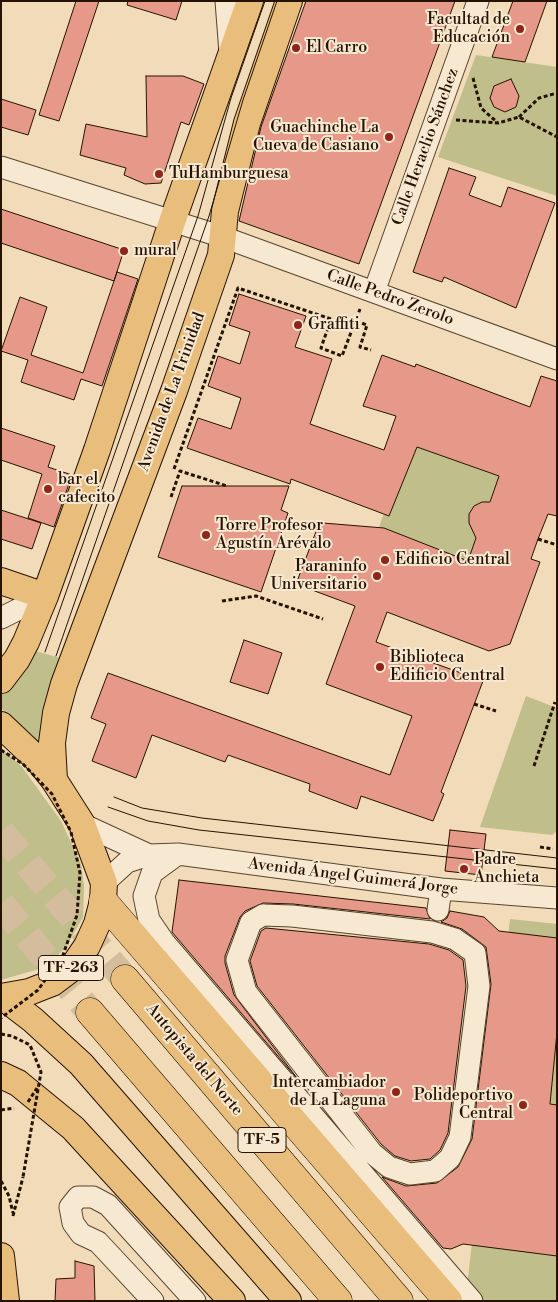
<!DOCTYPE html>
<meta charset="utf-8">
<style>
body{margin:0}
#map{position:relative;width:558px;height:1302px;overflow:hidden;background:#f2dbb8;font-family:"Libre Bodoni",serif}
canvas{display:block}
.frame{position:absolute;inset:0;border:2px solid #251300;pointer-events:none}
</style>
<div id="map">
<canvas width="558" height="1302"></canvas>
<div class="frame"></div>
</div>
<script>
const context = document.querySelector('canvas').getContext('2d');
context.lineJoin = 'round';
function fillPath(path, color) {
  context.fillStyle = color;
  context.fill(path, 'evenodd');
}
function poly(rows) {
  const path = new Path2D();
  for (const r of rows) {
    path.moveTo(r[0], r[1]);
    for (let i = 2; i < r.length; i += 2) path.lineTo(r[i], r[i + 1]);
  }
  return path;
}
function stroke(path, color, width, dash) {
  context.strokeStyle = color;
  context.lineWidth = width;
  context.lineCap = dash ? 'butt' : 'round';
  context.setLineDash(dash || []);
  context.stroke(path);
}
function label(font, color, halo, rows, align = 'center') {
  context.font = font + ' "Libre Bodoni",serif';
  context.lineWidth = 4;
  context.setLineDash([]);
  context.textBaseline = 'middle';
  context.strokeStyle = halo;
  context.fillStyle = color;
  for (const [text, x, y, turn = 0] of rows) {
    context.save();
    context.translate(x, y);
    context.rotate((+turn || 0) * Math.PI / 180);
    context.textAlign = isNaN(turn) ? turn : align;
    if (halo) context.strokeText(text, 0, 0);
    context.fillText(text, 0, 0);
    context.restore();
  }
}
fillPath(poly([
 [476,55,557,67,557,196,438,157],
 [409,444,499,476,468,561,379,527],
 [35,651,64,659,44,747,1,708,1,693,9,689],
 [526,696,557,708,557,831,552,835,480,827],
 [1,748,22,767,61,821,81,864,84,886,83,917,66,947,46,967,1,980],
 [510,919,557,924,557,1301,482,1301,467,1286]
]), '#c0be8a');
const building = poly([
 [76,1,99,1,59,121,39,115,76,1],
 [128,1,182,1,176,20,127,5,128,1],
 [306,1,455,1,359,264,239,221,261,127,306,1],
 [513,1,547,1,525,62,492,57,513,1],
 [146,76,183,76,204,84,189,125,181,122,161,183,145,184,124,175,126,168,80,155,86,124,147,137,146,76],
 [511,79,519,96,516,107,505,112,494,107,490,98,494,86,511,79],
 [1,99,36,110,28,135,1,127,1,99],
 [449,168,476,177,469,195,501,207,508,187,555,203,516,308,444,277,442,282,413,272,449,168],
 [1,209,124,250,114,281,1,243,1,209],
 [117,272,138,279,102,386,81,379,74,400,21,382,28,360,1,351,20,297,47,307,31,355,83,373,117,272],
 [239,294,306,316,295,347,332,359,310,424,384,450,396,416,363,406,382,355,415,367,416,364,530,407,541,376,557,381,557,516,548,514,538,539,531,559,540,562,510,644,489,651,387,612,376,642,483,681,441,792,444,794,433,821,361,796,357,809,309,791,310,784,228,755,225,762,152,735,136,778,92,761,106,724,91,718,108,673,390,775,412,716,326,684,355,606,296,584,317,529,323,523,384,528,468,561,476,538,469,523,469,514,474,506,482,502,490,502,499,476,417,447,389,516,291,479,290,484,187,448,198,418,231,429,241,398,208,386,218,356,240,364,250,332,229,325,239,294],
 [1,428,55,446,48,467,72,475,54,527,28,518,42,474,1,460,1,428],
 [182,486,289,486,281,510,288,513,261,592,158,557,182,486],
 [1,510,41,523,32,549,1,539,1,510],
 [244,640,282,653,268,694,230,682,244,640],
 [450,830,486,834,481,875,445,871,450,830],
 [179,880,426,908,430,919,293,904,263,903,245,911,240,917,225,956,225,963,234,995,300,1082,172,932,179,880],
 [450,911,484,917,499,931,557,938,557,1032,550,1104,557,1105,557,1256,463,1244,451,1249,443,1248,382,1177,406,1186,437,1183,458,1167,472,1139,491,984,486,947,462,929,441,922,447,918,450,911],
 [266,928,429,944,449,950,463,960,466,986,448,1133,440,1150,430,1159,411,1161,395,1156,381,1144,257,986,250,961,261,931,266,928],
 [75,1261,94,1266,95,1301,55,1301,56,1279,75,1278,75,1261]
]);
fillPath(building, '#e69988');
stroke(building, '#251300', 1);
stroke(poly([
 [1,832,125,979],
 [1,904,90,1012]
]), '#d3bd9c', 28, [28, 14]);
const minor = poly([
 [226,1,230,53],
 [1,167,223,237,557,359],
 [374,292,478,1],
 [1,618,45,596],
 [82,824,149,855,152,862],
 [178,854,152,873,144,896,149,920,164,942,472,1301],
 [104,883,127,862,149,855,178,854,441,889,557,898],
 [438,910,441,889],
 [263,915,292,916,432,932,455,939,475,953,479,986,460,1137,450,1158,435,1171,410,1174,389,1167,372,1153,246,992,237,960,251,922,263,915],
 [153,1301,98,1242,81,1234,73,1223,70,1207,78,1197,93,1197,108,1205,195,1301]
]);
const major = poly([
 [1,581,45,596],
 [1,680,17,659,26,642,45,596,97,450,172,222,250,1],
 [1,725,39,761,54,780,82,824,104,883,103,901,97,924,87,946,72,968,52,983,29,992,1,997],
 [54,780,52,743,56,713,64,684,174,391,221,255,225,211,247,123,289,1],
 [3,997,33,1020,81,1064,288,1301],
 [1,1075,18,1083,73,1128,232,1301],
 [1,1256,6,1301]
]);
const highway = poly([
 [103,901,448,1301],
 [125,979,399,1301],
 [90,1012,338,1301]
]);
stroke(minor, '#58452e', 23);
stroke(major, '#251300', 28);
stroke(highway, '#251300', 29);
stroke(poly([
 [473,78,481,108,498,123],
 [519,117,539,98,557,93],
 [456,120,498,123,519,117,557,137],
 [356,321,367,325,360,347,371,350],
 [174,469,238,288,331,319,321,348,342,356,360,309],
 [171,497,180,471,227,486],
 [538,539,557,545],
 [222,601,256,596,323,619],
 [474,704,496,711],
 [534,766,555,702],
 [540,847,553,849],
 [1,1110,14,1108],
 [1,1181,9,1196,13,1213],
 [13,1216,23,1177]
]), '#251300', 3, [4, 2.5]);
stroke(minor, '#f7e8d1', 21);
stroke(major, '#e9be7c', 26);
stroke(highway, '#e9be7c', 28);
stroke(poly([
 [45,652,198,216,231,98,265,1],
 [56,656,209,216,243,100,277,1],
 [114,797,142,808,202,818,557,858],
 [108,807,148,821,199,830,557,869]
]), '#251300', 1);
stroke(poly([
 [1,750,23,764,52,794,71,832,80,873,77,915,63,955,38,990,1,1018],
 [1,1034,12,1036,30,1045,41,1072,23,1177],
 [28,1102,37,1088]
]), '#251300', 3, [4, 2.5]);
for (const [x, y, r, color] of [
 [520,29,5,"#8f2418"],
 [296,48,5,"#8f2418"],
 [389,137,5,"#8f2418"],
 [159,174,5,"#8f2418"],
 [124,251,5,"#8f2418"],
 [298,325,5,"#8f2418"],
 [48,489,5,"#8f2418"],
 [206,535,5,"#8f2418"],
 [385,560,5,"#8f2418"],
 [377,576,5,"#8f2418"],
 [380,667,5,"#8f2418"],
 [464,869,5,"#8f2418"],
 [396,1092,5,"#8f2418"],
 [523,1105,5,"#8f2418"]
]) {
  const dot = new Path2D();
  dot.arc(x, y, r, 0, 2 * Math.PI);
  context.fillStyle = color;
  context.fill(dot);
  stroke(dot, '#f7e8d1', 2);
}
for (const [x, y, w] of [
 [71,968,65],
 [262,1140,48]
]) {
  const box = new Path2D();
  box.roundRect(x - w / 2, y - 12.5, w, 25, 4);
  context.fillStyle = '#f7e8d1';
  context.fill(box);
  stroke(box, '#251300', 1);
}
label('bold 15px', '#251300', null, [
 ["TF-263",71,968],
 ["TF-5",262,1140]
]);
label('16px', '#251300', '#f7e8d1', [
 ["Facultad de",510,20,"right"],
 ["Educación",510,38,"right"],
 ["El Carro",306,48],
 ["Guachinche La",379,128,"right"],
 ["Cueva de Casiano",379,146,"right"],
 ["TuHamburguesa",169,174],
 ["mural",134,251],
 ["Graffiti",308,325],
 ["bar el",58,480],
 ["cafecito",58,498],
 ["Torre Profesor",216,526],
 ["Agustín Arévalo",216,544],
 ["Edificio Central",395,560],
 ["Paraninfo",367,567,"right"],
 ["Universitario",367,585,"right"],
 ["Biblioteca",390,658],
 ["Edificio Central",390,676],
 ["Padre",474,860],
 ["Anchieta",474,878],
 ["Intercambiador",386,1083,"right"],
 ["de La Laguna",386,1101,"right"],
 ["Polideportivo",513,1096,"right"],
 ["Central",513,1114,"right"]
], 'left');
label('16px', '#251300', '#f7e8d1', [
 ["Calle Heraclio Sánchez",426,147,-70],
 ["Calle Pedro Zerolo",390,298,20],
 ["Avenida de La Trinidad",172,392,-70],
 ["Avenida Ángel Guimerá Jorge",353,877,7],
 ["Autopista del Norte",194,1060,50]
]);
</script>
